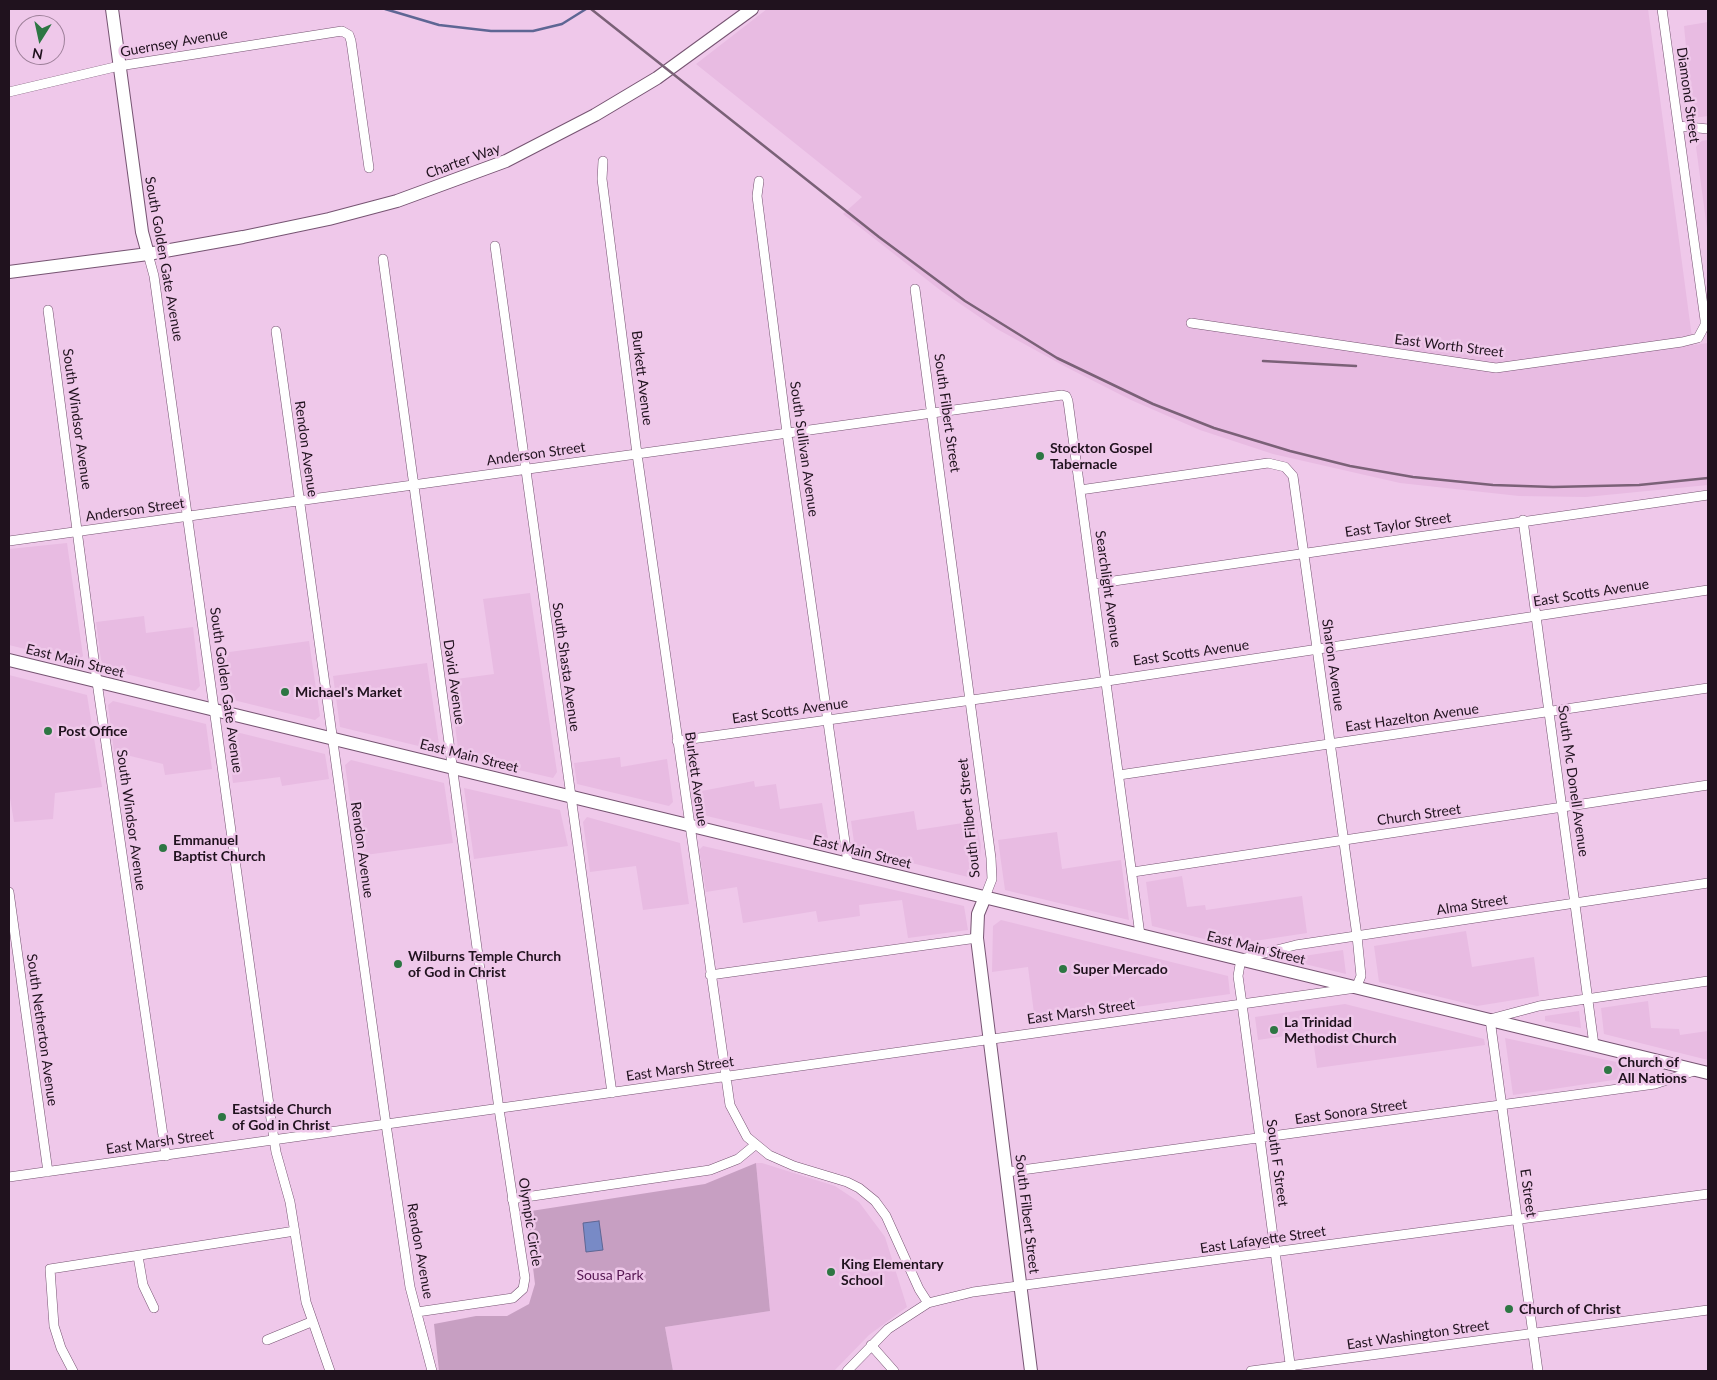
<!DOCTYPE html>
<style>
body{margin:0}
#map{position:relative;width:1717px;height:1380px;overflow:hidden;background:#efc8ea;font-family:Lato,sans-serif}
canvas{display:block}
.frame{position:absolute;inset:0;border:10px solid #20121e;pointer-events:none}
.north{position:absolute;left:15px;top:15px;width:50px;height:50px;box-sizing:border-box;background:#efc8ea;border:1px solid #9c7f98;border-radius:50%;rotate:190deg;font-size:14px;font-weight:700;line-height:20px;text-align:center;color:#20121e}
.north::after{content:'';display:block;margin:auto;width:18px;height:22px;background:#2d7643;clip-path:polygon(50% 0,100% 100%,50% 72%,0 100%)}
</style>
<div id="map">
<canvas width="1717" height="1380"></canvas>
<div class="frame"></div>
<div class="north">N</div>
</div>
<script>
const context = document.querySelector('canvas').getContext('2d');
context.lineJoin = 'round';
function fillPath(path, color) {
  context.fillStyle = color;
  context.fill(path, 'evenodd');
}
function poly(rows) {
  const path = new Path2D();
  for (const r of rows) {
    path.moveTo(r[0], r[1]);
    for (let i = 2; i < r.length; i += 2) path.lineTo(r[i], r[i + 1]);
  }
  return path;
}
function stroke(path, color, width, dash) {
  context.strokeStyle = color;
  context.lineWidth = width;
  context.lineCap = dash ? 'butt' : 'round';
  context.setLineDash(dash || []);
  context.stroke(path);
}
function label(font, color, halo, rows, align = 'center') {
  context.font = font + ' Lato,sans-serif';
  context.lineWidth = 5;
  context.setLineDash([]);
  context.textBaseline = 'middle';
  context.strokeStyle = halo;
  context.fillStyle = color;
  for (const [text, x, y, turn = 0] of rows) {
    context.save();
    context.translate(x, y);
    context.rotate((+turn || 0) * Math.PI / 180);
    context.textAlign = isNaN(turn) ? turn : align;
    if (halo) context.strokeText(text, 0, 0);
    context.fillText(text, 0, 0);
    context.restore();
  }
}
fillPath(poly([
 [767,9,1648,9,1693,345,1708,343,1708,485,1586,497,1519,496,1400,483,1273,454,1200,430,1131,400,1066,367,997,329,940,290,843,214,862,197,696,64],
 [1708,22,1708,116,1693,118,1684,26],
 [1708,140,1708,236,1696,147,1701,141],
 [67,543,83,656,77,662,9,645,9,549],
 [530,593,557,772,553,778,459,756,449,680,494,674,483,599],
 [144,616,146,633,193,627,200,686,195,691,102,668,96,622],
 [309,641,320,716,315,720,221,697,215,654],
 [427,663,439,744,435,750,340,727,333,676],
 [9,675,87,695,102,787,55,793,53,819,14,822,9,792],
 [113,701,206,724,212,769,165,775,163,764,114,752,108,705],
 [232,731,325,754,329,779,282,786,280,777,233,783,227,736],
 [620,757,621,767,667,759,673,802,669,806,577,784,574,763],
 [351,760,444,783,453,843,358,856,345,765],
 [754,781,755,787,776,784,780,809,822,803,828,838,822,843,694,813,691,793],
 [464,788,560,810,568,846,474,859],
 [914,811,917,830,976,821,981,845,979,871,972,878,855,849,851,821],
 [587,817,680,843,689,904,643,910,636,866,590,872,583,822],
 [1057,832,1062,869,1121,860,1129,920,1005,890,998,840],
 [703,846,964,906,968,930,908,938,902,900,859,905,860,916,818,922,816,911,743,923,737,887,706,892,699,850],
 [1182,876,1187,907,1205,905,1206,910,1302,896,1307,933,1228,945,1152,926,1146,882],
 [1001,920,1228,976,1230,994,1035,1021,1028,967,992,972,993,926],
 [1466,931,1472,967,1534,957,1539,996,1477,1006,1379,982,1374,946],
 [1343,950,1346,974,1284,959],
 [1648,1001,1651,1028,1679,1029,1680,1035,1708,1031,1708,1060,1604,1034,1601,1008],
 [1345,1004,1484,1039,1485,1045,1317,1068,1312,1032,1258,1040,1255,1017],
 [1579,1011,1581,1028,1545,1021,1545,1016],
 [1505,1038,1649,1069,1647,1075,1513,1095],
 [756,1163,762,1163,835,1186,859,1202,885,1237,907,1307,869,1335,834,1371,673,1371,665,1327,770,1311]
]), '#e8bbe2');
fillPath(poly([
 [756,1163,770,1311,665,1327,673,1371,439,1371,434,1324,476,1316,507,1316,529,1304,535,1284,527,1219,531,1211,705,1184]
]), '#c79fc2');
const water = poly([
 [599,1221,603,1250,586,1252,583,1223,599,1221]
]);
fillPath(water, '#788ac6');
stroke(water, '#5e6694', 1);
stroke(poly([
 [385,9,439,25,491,31,533,31,562,24,586,9]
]), '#5e6694', 2.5);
const street = poly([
 [9,92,119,66,342,31,349,35,351,41,369,168],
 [1679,126,1708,129],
 [603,161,602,179,637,454,730,1105,747,1137,769,1155,794,1166,847,1182,859,1188,875,1201,886,1216,919,1289,928,1303],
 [759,181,757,196,787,433,848,863],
 [495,246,612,1093],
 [148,254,154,276,271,1119,276,1152,290,1202,306,1302,330,1371],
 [383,259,499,1109,525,1278,523,1289,513,1298,417,1312],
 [915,289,991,858,992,879,985,897],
 [48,310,97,682,166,1156],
 [1191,323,1496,368,1682,342,1698,338,1705,325,1705,320,1662,9],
 [276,331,386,1124,410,1287,432,1371],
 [1523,520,1594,1045],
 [9,541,1062,395,1066,396,1068,401,1140,935],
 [1093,584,1708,495],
 [677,741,1094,683,1708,590],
 [1119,775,1708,688],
 [1133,872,1708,785],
 [9,892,48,1172],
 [710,975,977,938],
 [1007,1172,1655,1084,1697,1070],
 [9,1177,1356,988,1361,976,1357,936,1293,476,1285,467,1268,463,1080,490],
 [512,1199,710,1170,738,1159,755,1145],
 [138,1256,143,1285,154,1308],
 [267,1340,311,1322],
 [871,1345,894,1371],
 [73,1371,61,1348,54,1326,50,1269,295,1231],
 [847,1371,888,1329,911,1314,928,1303,973,1292,1708,1194],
 [1251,1371,1708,1310],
 [1291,1371,1242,1004,1238,976,1241,959,1296,945,1708,883],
 [1538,1371,1490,1019,1539,1006,1708,981]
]);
const secondary = poly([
 [112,9,142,232,148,254],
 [9,272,148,254,243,237,329,219,397,201,506,161,595,115,657,78,752,9],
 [9,660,1708,1073],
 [985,897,978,914,977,938,1031,1371]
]);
stroke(street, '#765472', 10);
stroke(secondary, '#765472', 14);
stroke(street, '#fff', 9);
stroke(secondary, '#fff', 12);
stroke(poly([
 [591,9,879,237,965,301,1057,358,1153,404,1214,428,1290,451,1350,466,1413,477,1493,485,1553,487,1639,485,1708,478],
 [1263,361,1356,366]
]), '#7a6177', 2.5);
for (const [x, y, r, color] of [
 [1040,456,5,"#2d7643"],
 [285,692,5,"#2d7643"],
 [48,731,5,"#2d7643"],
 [163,848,5,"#2d7643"],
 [398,964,5,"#2d7643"],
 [1063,969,5,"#2d7643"],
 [1274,1030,5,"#2d7643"],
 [1608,1070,5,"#2d7643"],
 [222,1117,5,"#2d7643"],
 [831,1272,5,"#2d7643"],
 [1509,1309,5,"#2d7643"]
]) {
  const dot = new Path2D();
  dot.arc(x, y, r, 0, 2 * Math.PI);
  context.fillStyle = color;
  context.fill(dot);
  stroke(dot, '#efc8ea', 2);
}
label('14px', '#20121e', '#efc8ea', [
 ["Guernsey Avenue",174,43,-10],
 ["Diamond Street",1688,95,82],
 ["Charter Way",463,161,-20],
 ["South Golden Gate Avenue",164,259,80],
 ["East Worth Street",1449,346,7],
 ["Burkett Avenue",642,378,83],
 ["South Filbert Street",947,413,82],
 ["South Windsor Avenue",77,419,82],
 ["Rendon Avenue",306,449,82],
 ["South Sullivan Avenue",804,449,82],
 ["Anderson Street",536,454,-8],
 ["Anderson Street",135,510,-8],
 ["East Taylor Street",1398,525,-8],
 ["Searchlight Avenue",1108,589,82],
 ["East Scotts Avenue",1591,593,-9],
 ["East Scotts Avenue",1191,653,-8],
 ["East Main Street",75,661,14],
 ["Sharon Avenue",1333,665,82],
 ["South Shasta Avenue",566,667,82],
 ["David Avenue",454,682,82],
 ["South Golden Gate Avenue",226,690,82],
 ["East Scotts Avenue",790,711,-8],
 ["East Hazelton Avenue",1412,718,-8],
 ["East Main Street",469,756,14],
 ["Burkett Avenue",696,779,82],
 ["South Mc Donell Avenue",1573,781,82],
 ["Church Street",1419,815,-8],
 ["South Filbert Street",969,818,-96],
 ["South Windsor Avenue",131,820,82],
 ["Rendon Avenue",362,850,82],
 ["East Main Street",862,852,14],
 ["Alma Street",1472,905,-9],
 ["East Main Street",1256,948,14],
 ["East Marsh Street",1081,1012,-8],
 ["South Netherton Avenue",42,1030,82],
 ["East Marsh Street",680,1069,-8],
 ["East Sonora Street",1351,1112,-8],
 ["East Marsh Street",160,1142,-8],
 ["South F Street",1277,1163,82],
 ["E Street",1528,1193,82],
 ["South Filbert Street",1027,1214,83],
 ["Olympic Circle",530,1222,81],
 ["East Lafayette Street",1263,1240,-8],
 ["Rendon Avenue",420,1251,80],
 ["East Washington Street",1418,1335,-8]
]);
label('bold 14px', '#20121e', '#efc8ea', [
 ["Stockton Gospel",1050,448],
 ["Tabernacle",1050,464],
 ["Michael's Market",295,692],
 ["Post Office",58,731],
 ["Emmanuel",173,840],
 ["Baptist Church",173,856],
 ["Wilburns Temple Church",408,956],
 ["of God in Christ",408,972],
 ["Super Mercado",1073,969],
 ["La Trinidad",1284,1022],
 ["Methodist Church",1284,1038],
 ["Church of",1618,1062],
 ["All Nations",1618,1078],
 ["Eastside Church",232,1109],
 ["of God in Christ",232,1125],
 ["King Elementary",841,1264],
 ["School",841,1280],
 ["Church of Christ",1519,1309]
], 'left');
label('14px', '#561652', '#efc8ea', [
 ["Sousa Park",610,1275]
]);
</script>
